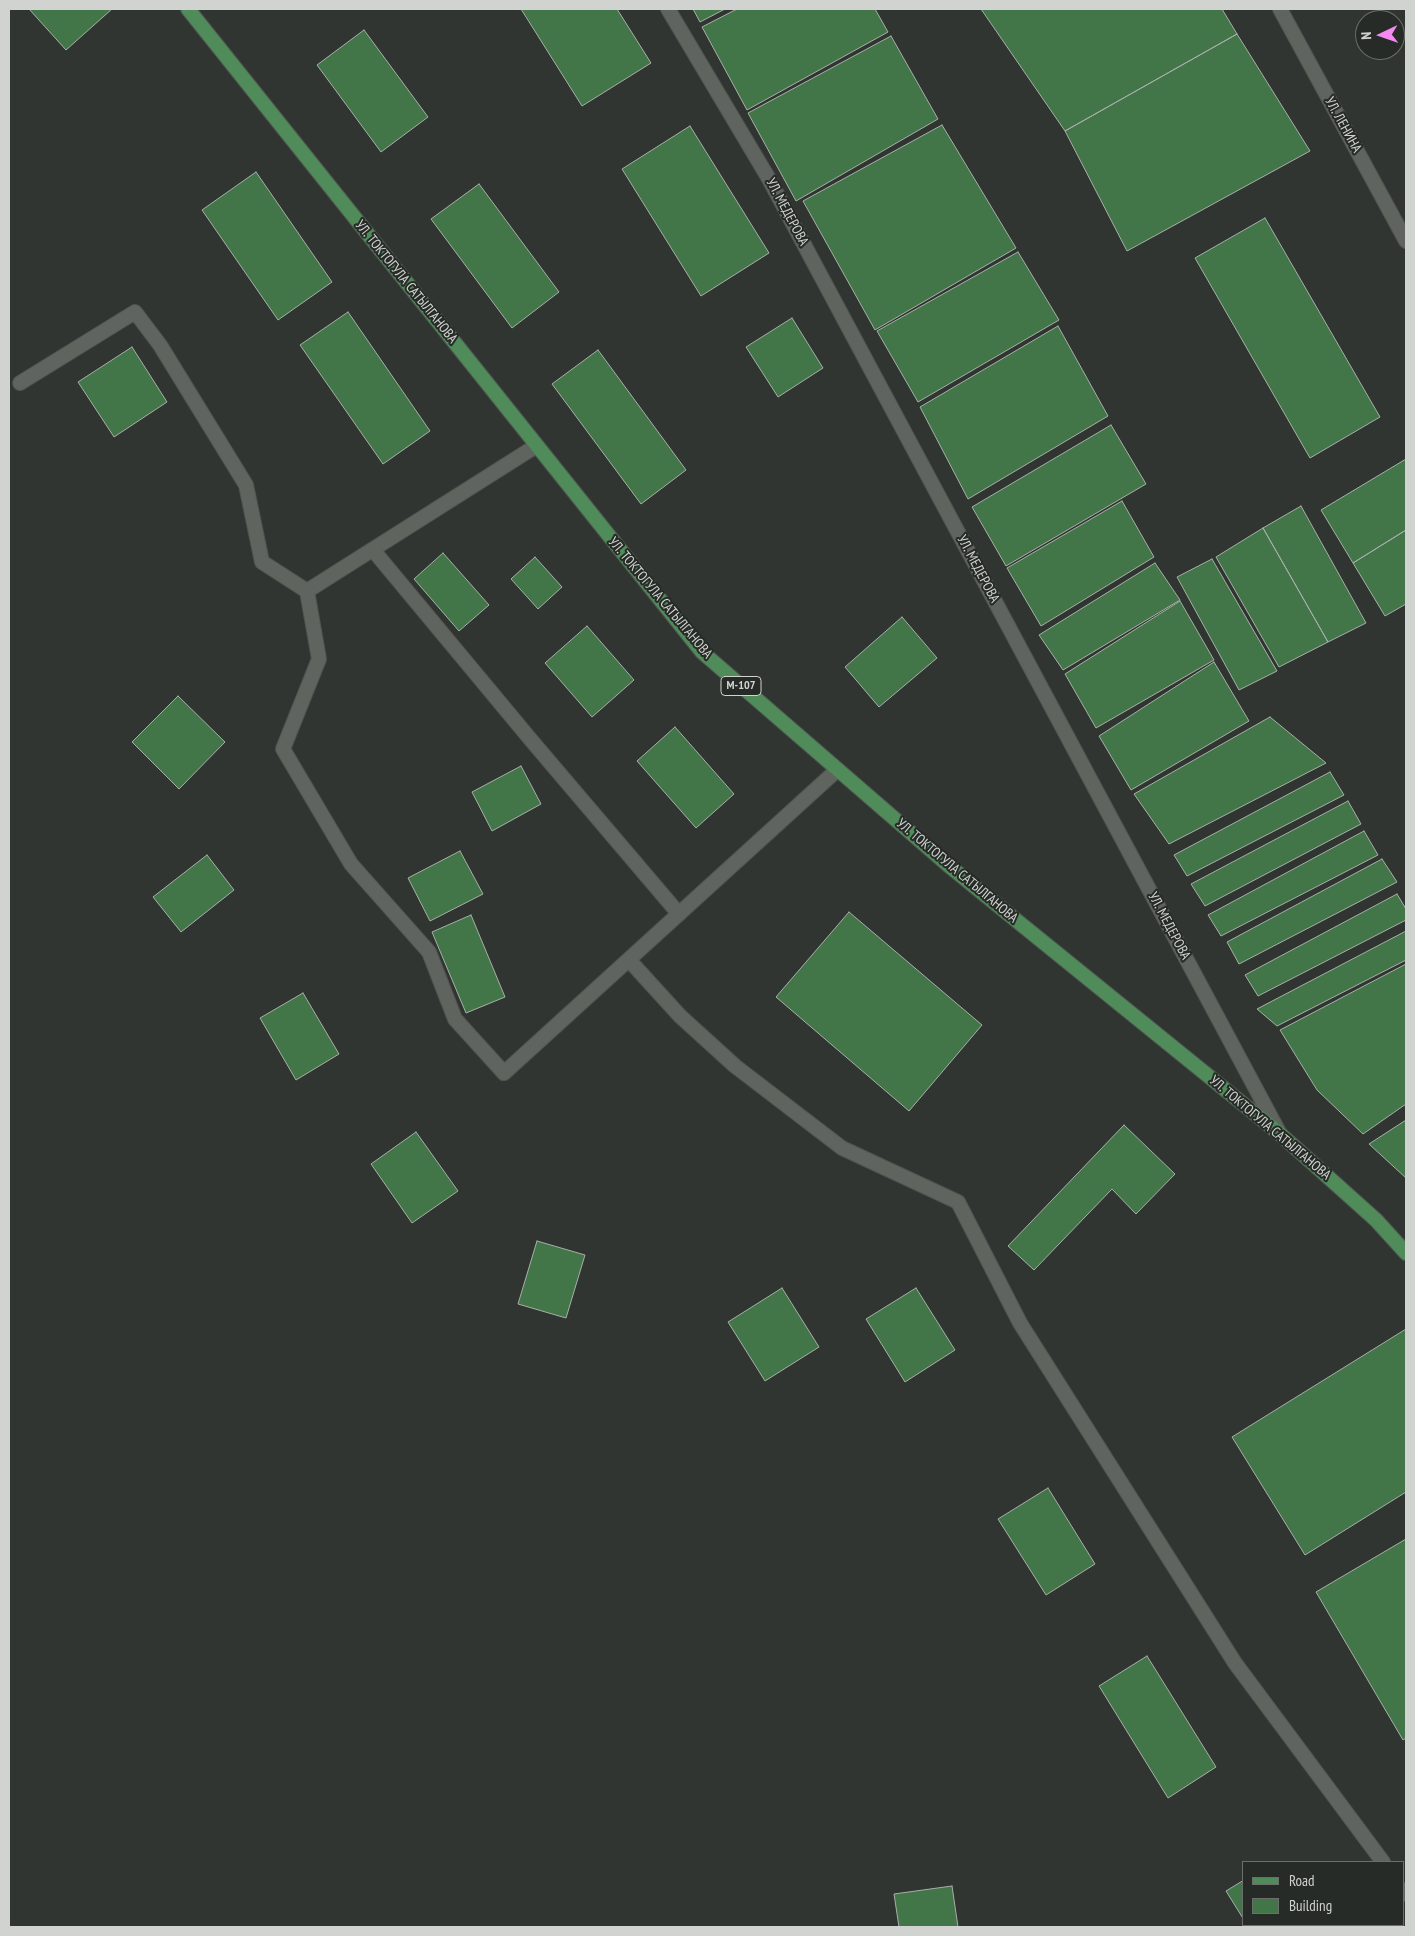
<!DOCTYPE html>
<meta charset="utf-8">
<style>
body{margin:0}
#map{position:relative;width:1415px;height:1936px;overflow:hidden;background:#313531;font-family:"PT Sans Narrow",sans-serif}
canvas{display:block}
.frame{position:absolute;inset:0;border:10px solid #d0d3d0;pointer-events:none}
.legend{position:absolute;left:1242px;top:1861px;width:162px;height:65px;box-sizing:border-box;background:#272b27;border:1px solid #6b6e6b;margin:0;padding:6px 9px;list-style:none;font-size:15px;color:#d0d3d0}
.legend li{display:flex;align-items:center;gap:10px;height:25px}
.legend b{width:25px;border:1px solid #6b6e6b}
.north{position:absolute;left:1355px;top:10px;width:50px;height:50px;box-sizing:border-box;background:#272b27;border:1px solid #6b6e6b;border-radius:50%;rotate:267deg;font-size:14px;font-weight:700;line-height:20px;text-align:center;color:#d0d3d0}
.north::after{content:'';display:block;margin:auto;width:18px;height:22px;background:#f38af2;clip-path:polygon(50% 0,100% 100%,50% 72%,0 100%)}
</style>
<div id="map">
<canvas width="1415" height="1936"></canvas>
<div class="frame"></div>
<ul class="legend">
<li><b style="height:6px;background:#4f8c5a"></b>Road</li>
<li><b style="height:14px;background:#427649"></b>Building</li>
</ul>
<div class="north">N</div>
</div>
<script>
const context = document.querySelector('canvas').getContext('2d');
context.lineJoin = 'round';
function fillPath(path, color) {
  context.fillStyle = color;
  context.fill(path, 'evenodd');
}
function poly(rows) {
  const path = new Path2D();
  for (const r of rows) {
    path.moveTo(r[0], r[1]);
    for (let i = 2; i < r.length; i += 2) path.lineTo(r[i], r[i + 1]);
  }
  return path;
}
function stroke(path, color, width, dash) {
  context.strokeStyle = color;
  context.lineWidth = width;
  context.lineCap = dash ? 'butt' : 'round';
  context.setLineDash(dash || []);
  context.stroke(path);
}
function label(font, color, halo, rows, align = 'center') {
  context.font = font + ' "PT Sans Narrow",sans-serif';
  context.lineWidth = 4;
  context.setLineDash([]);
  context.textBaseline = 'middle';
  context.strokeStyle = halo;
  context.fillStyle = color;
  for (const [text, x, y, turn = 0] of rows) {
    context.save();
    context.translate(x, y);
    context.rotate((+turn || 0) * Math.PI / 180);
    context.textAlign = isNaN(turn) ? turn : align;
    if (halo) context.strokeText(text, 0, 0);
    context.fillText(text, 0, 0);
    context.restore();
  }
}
const building = poly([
 [29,9,112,9,66,50,29,9],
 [521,9,617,9,651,63,582,106,521,9],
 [693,9,725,9,700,22,693,9],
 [737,9,875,9,888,32,747,110,702,27,737,9],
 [981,9,1222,9,1237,34,1065,131,981,9],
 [364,30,428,117,381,152,317,65,364,30],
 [1237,34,1310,151,1127,251,1065,131,1237,34],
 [891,36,938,119,796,201,748,113,891,36],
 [942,125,1016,248,875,330,803,201,942,125],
 [690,126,769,253,701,296,622,169,690,126],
 [256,172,332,282,278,320,202,210,256,172],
 [479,184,559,292,512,328,431,219,479,184],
 [1265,218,1380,417,1310,458,1195,258,1265,218],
 [1018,252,1059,320,918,402,877,331,1018,252],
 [348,312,430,431,383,464,300,345,348,312],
 [792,318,823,368,778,397,746,347,792,318],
 [1058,326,1108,416,968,499,920,407,1058,326],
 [132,347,167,402,114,437,78,382,132,347],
 [598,350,686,470,641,504,552,384,598,350],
 [1111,425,1146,484,1006,566,972,507,1111,425],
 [1406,459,1406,530,1353,563,1321,510,1406,459],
 [1122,501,1154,557,1041,626,1007,568,1122,501],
 [1301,506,1366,623,1328,642,1263,528,1301,506],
 [1263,528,1328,642,1279,667,1216,557,1263,528],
 [1406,530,1406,604,1385,616,1353,563,1406,530],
 [443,553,489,605,459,631,414,579,443,553],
 [535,557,562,587,538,609,511,579,535,557],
 [1212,559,1277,671,1239,690,1177,577,1212,559],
 [1155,563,1180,600,1063,670,1039,635,1155,563],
 [1180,601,1214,660,1096,728,1065,674,1180,601],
 [902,617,937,658,879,707,845,667,902,617],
 [587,626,634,680,592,717,545,663,587,626],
 [1214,662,1249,721,1131,790,1099,736,1214,662],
 [178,696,225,742,179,789,132,742,178,696],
 [1270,717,1326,763,1169,844,1134,794,1270,717],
 [675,727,734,794,696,828,637,761,675,727],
 [521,766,541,804,492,831,472,792,521,766],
 [1330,772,1344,795,1187,876,1174,855,1330,772],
 [1348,801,1361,824,1205,906,1191,884,1348,801],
 [1364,831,1378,855,1221,936,1208,915,1364,831],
 [460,851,483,894,430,921,408,878,460,851],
 [207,855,234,890,181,932,153,897,207,855],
 [1382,859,1397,882,1239,964,1227,942,1382,859],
 [1397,894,1406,909,1406,920,1258,996,1245,975,1397,894],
 [849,912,982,1025,909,1111,776,997,849,912],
 [471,915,505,997,466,1013,432,932,471,915],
 [1406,931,1406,960,1277,1026,1257,1009,1406,931],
 [1406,964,1406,1104,1363,1134,1317,1090,1280,1030,1406,964],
 [303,993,339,1054,296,1080,260,1018,303,993],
 [1406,1120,1406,1178,1369,1144,1406,1120],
 [1124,1125,1175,1174,1136,1214,1112,1189,1034,1270,1008,1246,1124,1125],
 [416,1132,458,1191,412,1223,371,1164,416,1132],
 [537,1241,585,1255,566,1318,518,1304,537,1241],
 [782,1288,819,1347,765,1381,728,1322,782,1288],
 [916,1288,955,1350,905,1382,866,1319,916,1288],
 [1406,1329,1406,1492,1305,1555,1232,1437,1406,1329],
 [1048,1488,1095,1564,1046,1595,998,1519,1048,1488],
 [1406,1539,1406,1738,1403,1740,1316,1592,1406,1539],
 [1147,1656,1216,1767,1168,1798,1099,1686,1147,1656],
 [1244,1880,1244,1920,1226,1891,1244,1880],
 [952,1886,958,1927,899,1927,894,1894,952,1886],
 [1247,1925,1307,1925,1309,1927,1249,1927,1247,1925]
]);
fillPath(building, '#427649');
stroke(building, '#a9afa9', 1);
const service = poly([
 [20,383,135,312,160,345,246,485,262,562,307,591,536,446],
 [373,550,531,740,679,914],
 [307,591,319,659,283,749,351,864,429,952,455,1019,504,1073]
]);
const minor = poly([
 [668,9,769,179,1280,1134],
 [1280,9,1406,241],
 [629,960,680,1016,735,1066,842,1148,958,1202,1020,1323,1235,1663,1383,1862],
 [504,1073,837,770],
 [1404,1890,1406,1894]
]);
const primary = poly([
 [188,9,702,652,948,865,1280,1134,1376,1220,1406,1253]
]);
stroke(service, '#505450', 16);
stroke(minor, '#505450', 16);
stroke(primary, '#505450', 16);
stroke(service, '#5f645f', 14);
stroke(minor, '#5f645f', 14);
stroke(primary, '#4f8c5a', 14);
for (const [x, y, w] of [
 [741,686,40]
]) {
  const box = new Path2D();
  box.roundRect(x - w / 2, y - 9.5, w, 19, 4);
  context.fillStyle = '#272b27';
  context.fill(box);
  stroke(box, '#d0d3d0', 1);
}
label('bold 12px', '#d0d3d0', null, [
 ["М-107",741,686]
]);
label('14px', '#d0d3d0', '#272b27', [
 ["УЛ. ЛЕНИНА",1343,125,61],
 ["УЛ. МЕДЕРОВА",787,212,62],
 ["УЛ. ТОКТОГУЛА САТЫЛГАНОВА",406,282,51],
 ["УЛ. МЕДЕРОВА",978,569,62],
 ["УЛ. ТОКТОГУЛА САТЫЛГАНОВА",660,598,50],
 ["УЛ. ТОКТОГУЛА САТЫЛГАНОВА",957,871,40],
 ["УЛ. МЕДЕРОВА",1169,926,62],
 ["УЛ. ТОКТОГУЛА САТЫЛГАНОВА",1270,1128,40]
]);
</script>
